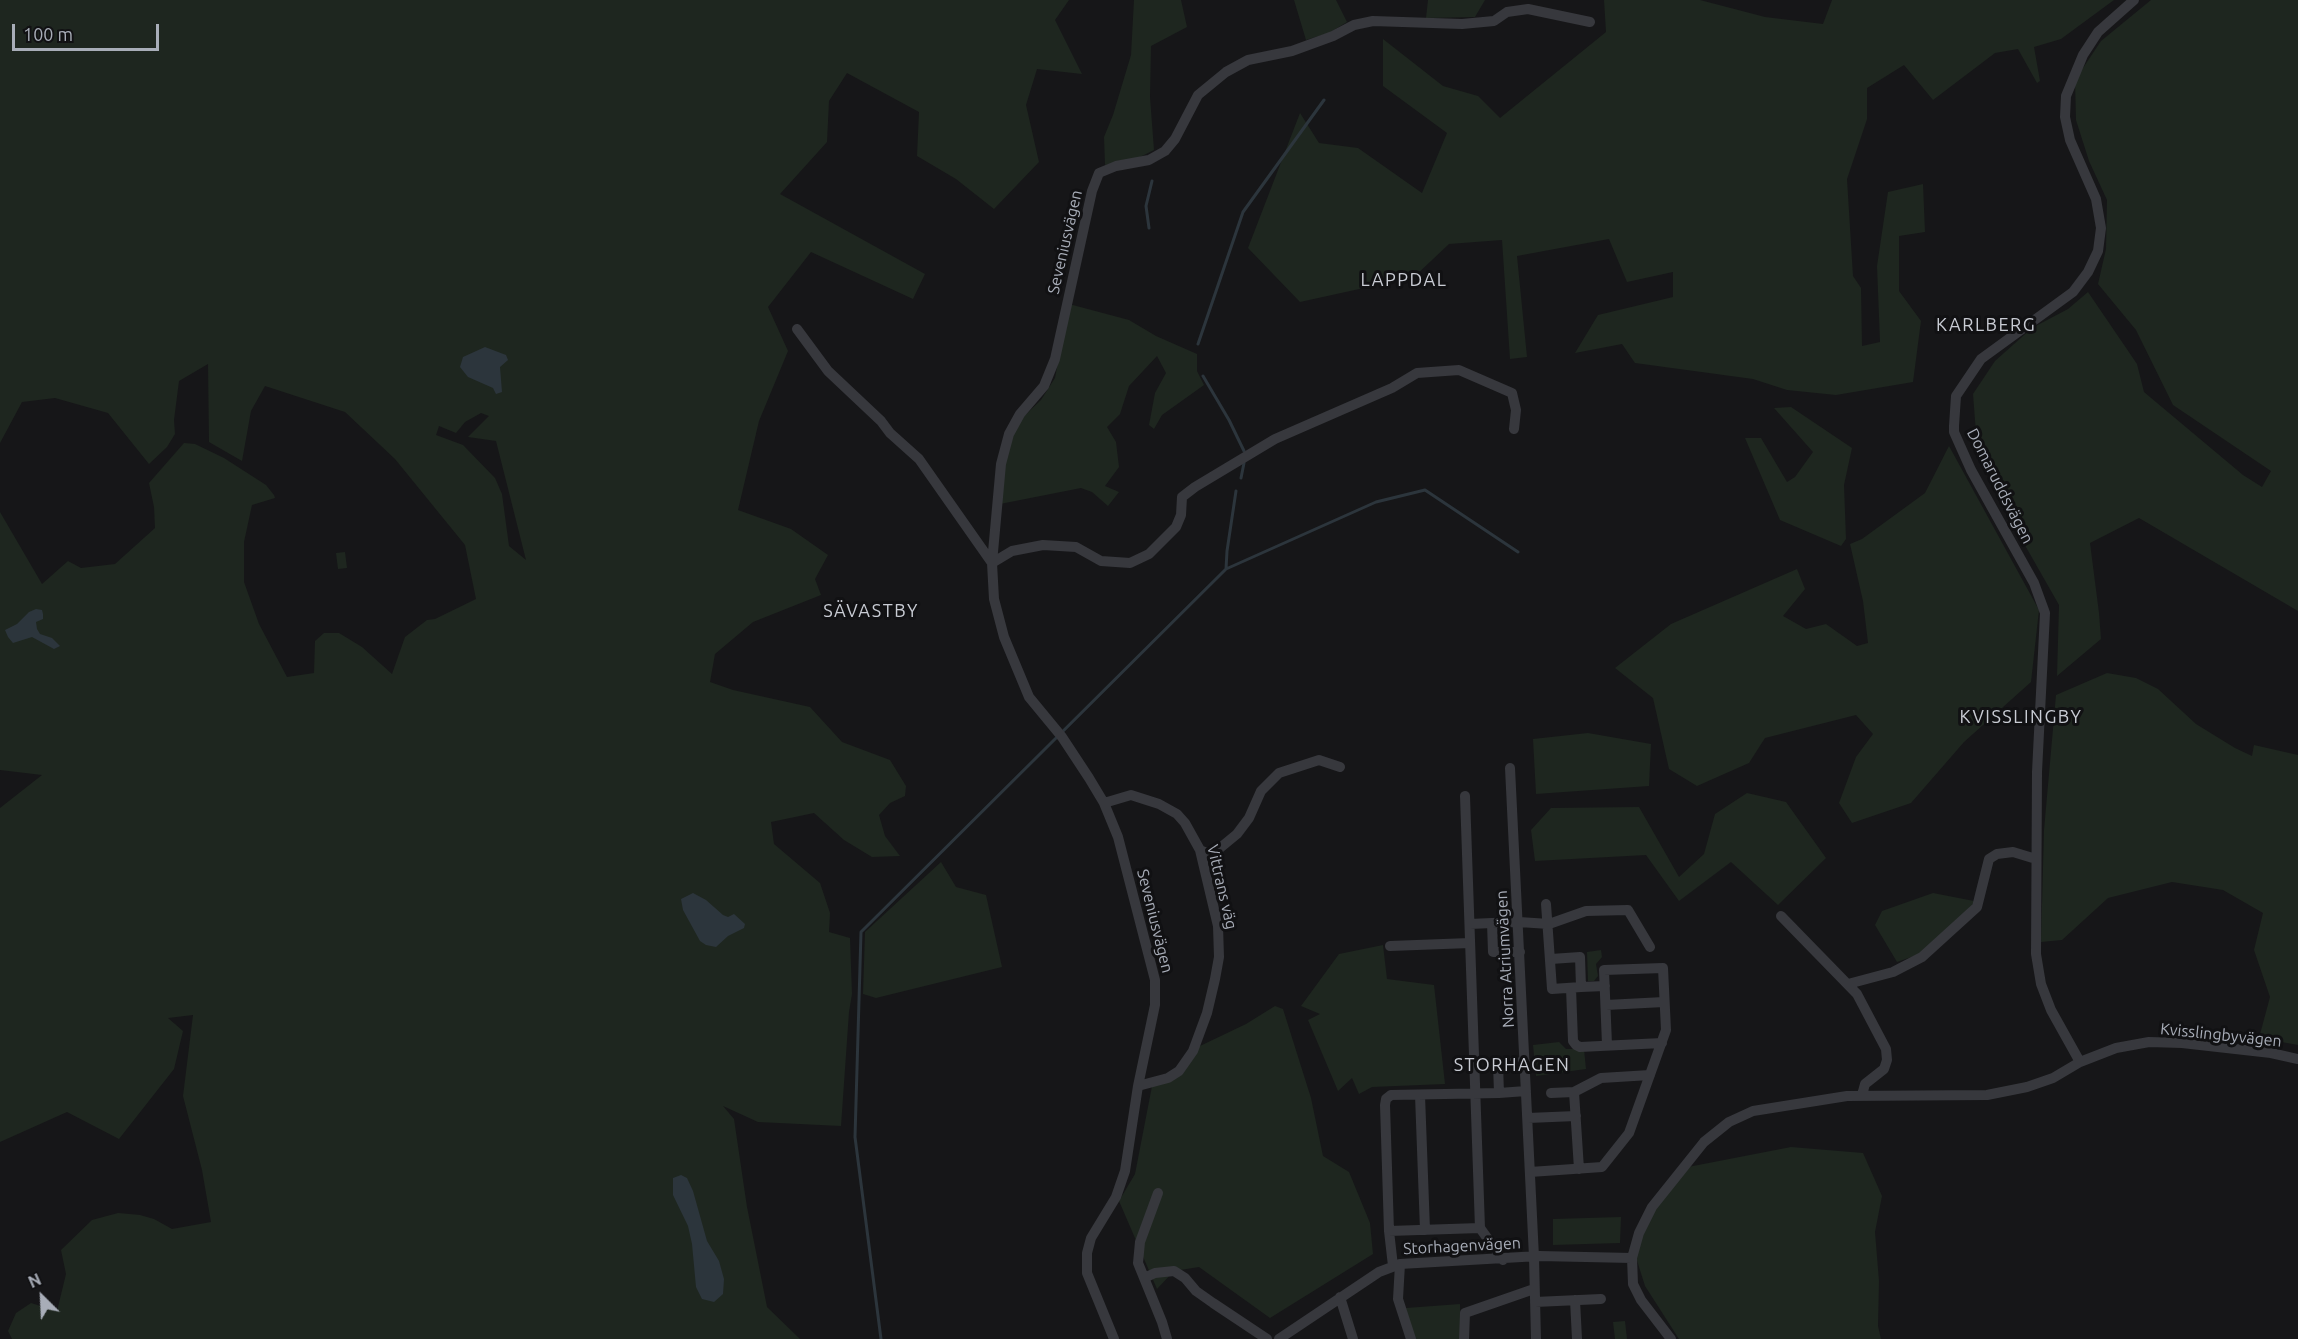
<!DOCTYPE html>
<meta charset="utf-8">
<style>
body{margin:0}
#map{position:relative;width:2298px;height:1339px;overflow:hidden;background:#161618;font-family:Ubuntu,sans-serif}
canvas{display:block}
.north{position:absolute;left:12px;top:1267px;width:60px;height:60px;-webkit-text-stroke:4px #111113;paint-order:stroke;rotate:336deg;font-size:16px;font-weight:700;line-height:24px;text-align:center;color:#a8adb8}
.north::after{content:'';display:block;margin:auto;width:21px;height:27px;background:#a8adb8;clip-path:polygon(50% 0,100% 100%,50% 72%,0 100%)}
.scale{position:absolute;left:12px;top:24px;width:147px;height:27px;box-sizing:border-box;border:3px solid #a8adb8;border-top:0;padding-left:8px;font-size:18px;line-height:21px;white-space:nowrap;color:#a8adb8;-webkit-text-stroke:4px #111113;paint-order:stroke}
</style>
<div id="map">
<canvas width="2298" height="1339"></canvas>
<div class="north">N</div>
<div class="scale">100 m</div>
</div>
<script>
const context = document.querySelector('canvas').getContext('2d');
context.lineJoin = 'round';
function fillPath(path, color) {
  context.fillStyle = color;
  context.fill(path, 'evenodd');
}
function poly(rows) {
  const path = new Path2D();
  for (const r of rows) {
    path.moveTo(r[0], r[1]);
    for (let i = 2; i < r.length; i += 2) path.lineTo(r[i], r[i + 1]);
  }
  return path;
}
function stroke(path, color, width, dash) {
  context.strokeStyle = color;
  context.lineWidth = width;
  context.lineCap = dash ? 'butt' : 'round';
  context.setLineDash(dash || []);
  context.stroke(path);
}
function label(font, color, halo, rows, align = 'center') {
  context.font = font + ' Ubuntu,sans-serif';
  context.lineWidth = 6;
  context.setLineDash([]);
  context.textBaseline = 'middle';
  context.strokeStyle = halo;
  context.fillStyle = color;
  for (const [text, x, y, turn = 0] of rows) {
    context.save();
    context.translate(x, y);
    context.rotate((+turn || 0) * Math.PI / 180);
    context.textAlign = isNaN(turn) ? turn : align;
    if (halo) context.strokeText(text, 0, 0);
    context.fillText(text, 0, 0);
    context.restore();
  }
}
fillPath(poly([
 [0,0,1069,0,1055,20,1082,74,1037,69,1026,105,1039,162,994,209,956,179,917,156,919,112,847,73,829,101,827,142,780,194,925,274,913,299,811,252,768,307,788,351,759,421,738,510,791,529,828,555,815,579,821,595,753,622,715,654,710,682,733,690,810,707,842,742,890,760,906,786,905,796,890,803,879,815,885,836,900,856,872,857,844,840,814,813,771,822,774,844,820,883,830,913,829,932,850,938,852,994,849,1012,841,1126,758,1122,723,1106,734,1119,747,1207,767,1307,800,1339,12,1339,8,1331,16,1313,31,1303,57,1311,66,1274,61,1250,92,1220,118,1213,140,1215,154,1219,172,1229,211,1222,202,1170,183,1096,193,1015,168,1018,183,1031,174,1069,119,1139,67,1112,0,1142,0,808,42,775,0,770,0,512,42,584,68,561,81,568,115,564,155,528,154,507,149,483,184,443,195,444,224,458,266,485,274,495,275,498,252,505,244,542,244,582,259,624,287,677,314,673,315,641,324,633,339,633,362,647,392,674,405,637,427,620,435,619,476,599,465,545,395,459,345,412,265,386,251,411,242,461,209,442,208,364,179,381,174,420,175,434,167,447,149,464,108,413,55,398,22,402,0,443],
 [481,413,489,416,468,437,496,441,526,560,509,546,502,494,495,478,463,445,436,435,439,426,456,433,465,422],
 [1134,0,1181,0,1187,27,1151,46,1150,97,1154,150,1134,160,1105,165,1104,137,1113,115,1131,55],
 [1294,0,1336,0,1347,22,1329,33,1306,40],
 [1428,0,1485,0,1475,17,1426,18],
 [1604,0,1700,0,1765,17,1823,24,1832,0,2114,0,2061,39,2034,47,2040,81,2037,83,2018,49,1995,53,1933,100,1904,65,1867,88,1867,119,1847,179,1853,276,1861,288,1862,346,1880,342,1877,266,1888,192,1923,184,1925,232,1899,236,1899,291,1921,321,1913,382,1836,395,1787,390,1753,379,1635,363,1622,344,1575,353,1598,315,1673,297,1673,272,1627,282,1609,239,1517,256,1527,357,1510,359,1502,240,1449,244,1414,277,1300,302,1248,248,1300,113,1319,143,1358,148,1422,193,1447,133,1383,86,1383,39,1443,86,1478,96,1500,118,1606,32],
 [2151,0,2298,0,2298,611,2139,518,2090,543,2099,613,2101,639,2057,676,2059,605,2014,526,1977,446,1973,394,1995,361,2032,328,2068,309,2088,292,2137,364,2144,392,2243,475,2262,487,2271,471,2173,405,2136,330,2098,284,2106,249,2107,200,2089,161,2076,120,2075,80,2101,41],
 [1069,304,1129,320,1156,336,1197,354,1197,371,1204,385,1162,415,1154,429,1149,425,1155,393,1166,373,1157,356,1129,386,1120,414,1107,427,1116,442,1119,467,1105,486,1119,492,1108,506,1092,492,1081,488,1000,504,1007,448,1021,419,1041,400,1055,378],
 [1791,407,1852,448,1844,485,1846,539,1841,546,1780,520,1745,438,1761,438,1787,482,1795,477,1813,452,1774,408],
 [1949,446,2039,610,2031,682,1964,742,1911,803,1852,823,1839,803,1856,757,1873,734,1856,715,1765,738,1749,763,1697,786,1669,769,1653,698,1615,668,1671,624,1797,569,1805,589,1783,616,1806,629,1826,624,1857,646,1868,643,1863,601,1850,544,1862,539,1925,493],
 [345,552,347,568,338,569,336,553],
 [2107,673,2136,678,2158,689,2196,724,2235,748,2252,756,2254,745,2298,755,2298,1045,2259,1038,2270,997,2254,950,2263,913,2223,890,2172,882,2108,898,2062,940,2041,942,2044,830,2056,695],
 [1588,733,1651,744,1649,786,1536,794,1533,739],
 [1747,793,1786,802,1826,858,1778,905,1731,862,1679,901,1646,855,1535,861,1531,830,1551,808,1639,807,1679,877,1704,854,1715,814],
 [941,862,956,887,986,895,1002,967,876,998,863,994,865,932],
 [1933,893,1974,901,1971,909,1920,954,1897,962,1875,925,1882,911],
 [1383,945,1387,979,1434,985,1445,1084,1372,1087,1359,1094,1352,1078,1338,1091,1308,1020,1320,1014,1301,1006,1339,954],
 [1601,950,1602,957,1596,964,1598,976,1594,981,1588,981,1587,952],
 [1275,1006,1283,1009,1311,1098,1323,1156,1349,1172,1370,1223,1373,1254,1270,1318,1199,1267,1174,1271,1157,1289,1119,1201,1135,1174,1153,1081,1172,1071,1200,1046,1246,1024],
 [1559,1042,1566,1049,1584,1049,1586,1069,1536,1076,1533,1045],
 [1791,1147,1863,1153,1882,1196,1875,1232,1879,1281,1878,1326,1881,1339,1679,1339,1645,1286,1634,1251,1648,1218,1688,1167],
 [1621,1217,1620,1243,1553,1245,1553,1219],
 [1460,1304,1461,1339,1410,1339,1406,1308],
 [1625,1321,1627,1339,1615,1339,1613,1322]
]), '#1e261f');
fillPath(poly([
 [485,347,506,355,508,360,500,367,502,392,496,394,493,388,468,377,460,367,463,357],
 [36,609,42,610,43,614,43,619,36,622,37,629,40,634,52,638,60,646,54,649,32,637,13,643,8,637,5,630,17,624,29,612],
 [693,893,706,900,723,915,728,917,734,914,745,924,744,928,728,936,716,947,706,945,700,941,683,910,681,899],
 [681,1175,687,1178,693,1191,707,1241,719,1261,724,1279,723,1294,714,1302,702,1299,696,1287,692,1244,688,1226,673,1195,673,1178]
]), '#2c353c');
stroke(poly([
 [1149,228,1146,206,1152,181],
 [1198,344,1243,212,1324,100],
 [1203,376,1229,420,1244,451],
 [1241,478,1244,463],
 [1226,569,1227,551,1236,491],
 [881,1339,855,1137,861,932,1226,569,1376,502,1425,490,1518,552]
]), '#2c353c', 3);
stroke(poly([
 [797,329,828,371,881,421,890,433,919,459,992,563,1012,551,1043,545,1076,547,1101,561,1130,563,1149,554,1176,527,1181,515,1182,497,1195,487,1275,439,1392,388,1417,373,1459,370,1512,393,1516,410,1514,429],
 [1510,768,1534,1257,1536,1339],
 [1465,796,1480,1228],
 [1104,803,1131,795,1159,804,1177,814,1185,823,1200,850,1218,926,1219,957,1215,979,1207,1013,1193,1051,1179,1071,1168,1078,1138,1086],
 [1200,850,1207,853,1220,848,1237,834,1249,818,1261,791,1279,773,1319,760,1340,767],
 [1546,904,1552,989,1581,987,1580,957,1551,959],
 [1781,916,1857,994,1886,1049,1887,1060,1884,1069,1865,1084,1862,1095],
 [1470,924,1492,923],
 [1390,946,1470,943],
 [1520,952,1493,952,1492,923,1519,922,1549,924,1586,911,1628,910,1650,947],
 [1848,984,1893,972,1922,957,1977,907,1989,859,1997,854,2013,852,2036,859],
 [1581,987,1605,986],
 [1571,988,1573,1041,1576,1045,1580,1047,1662,1043],
 [1606,1005,1664,1002],
 [1525,1062,1498,1064,1499,1093,1526,1091],
 [2080,1062,2051,1010,2041,984,2036,954,2037,772,2045,613,2034,583,1971,470,1954,432,1954,426,1956,396,1981,359,2073,292,2088,272,2098,251,2101,228,2096,199,2070,140,2065,117,2066,96,2083,55,2098,32,2134,0],
 [1574,1092,1579,1169],
 [1551,1093,1574,1092,1601,1078,1650,1075],
 [1420,1095,1425,1230],
 [1528,1118,1576,1116],
 [1530,1172,1602,1167,1629,1133,1666,1030,1663,968,1604,970,1607,1045],
 [1158,1193,1140,1242,1138,1263,1162,1322,1167,1339],
 [1389,1231,1385,1105,1386,1099,1391,1095,1499,1093],
 [1400,1264,1398,1299,1411,1339],
 [1393,1266,1389,1231,1480,1228,1503,1260],
 [1144,1278,1155,1273,1174,1271,1185,1278,1196,1291,1213,1303,1267,1339],
 [1340,1297,1353,1339],
 [1575,1300,1577,1339],
 [1535,1302,1601,1299],
 [1114,1339,1087,1273,1087,1253,1091,1238,1116,1197,1125,1171,1138,1086,1155,1005,1155,980,1118,837,1104,803,1089,778,1062,737,1029,697,1004,637,994,599,992,563,1001,464,1009,434,1020,414,1044,386,1055,359,1092,191,1099,173,1116,166,1149,160,1165,151,1175,139,1198,95,1226,72,1248,60,1292,51,1333,36,1354,25,1373,21,1462,24,1494,21,1507,12,1528,9,1590,22],
 [1279,1339,1379,1272,1400,1264,1539,1256,1632,1258],
 [1464,1339,1465,1313,1534,1289],
 [1671,1339,1641,1300,1633,1284,1632,1258,1639,1233,1652,1207,1704,1142,1729,1122,1753,1111,1847,1096,1987,1095,2027,1087,2053,1078,2080,1062,2116,1048,2149,1042,2182,1043,2271,1053,2298,1059]
]), '#37383d', 10);
label('16px', '#a8adb8', '#111113', [
 ["Seveniusvägen",1065,242,-77],
 ["Domaruddsvägen",2000,486,63],
 ["Vittrans väg",1222,887,77],
 ["Seveniusvägen",1155,921,76],
 ["Norra Atriumvägen",1505,959,-93],
 ["Kvisslingbyvägen",2221,1035,6],
 ["Storhagenvägen",1462,1246,-3]
]);
context.letterSpacing = '1.5px';
label('18px', '#c9ccd4', '#111113', [
 ["LAPPDAL",1404,280],
 ["KARLBERG",1986,325],
 ["SÄVASTBY",871,611],
 ["KVISSLINGBY",2021,717],
 ["STORHAGEN",1512,1065]
]);
context.letterSpacing = '0px';
</script>
